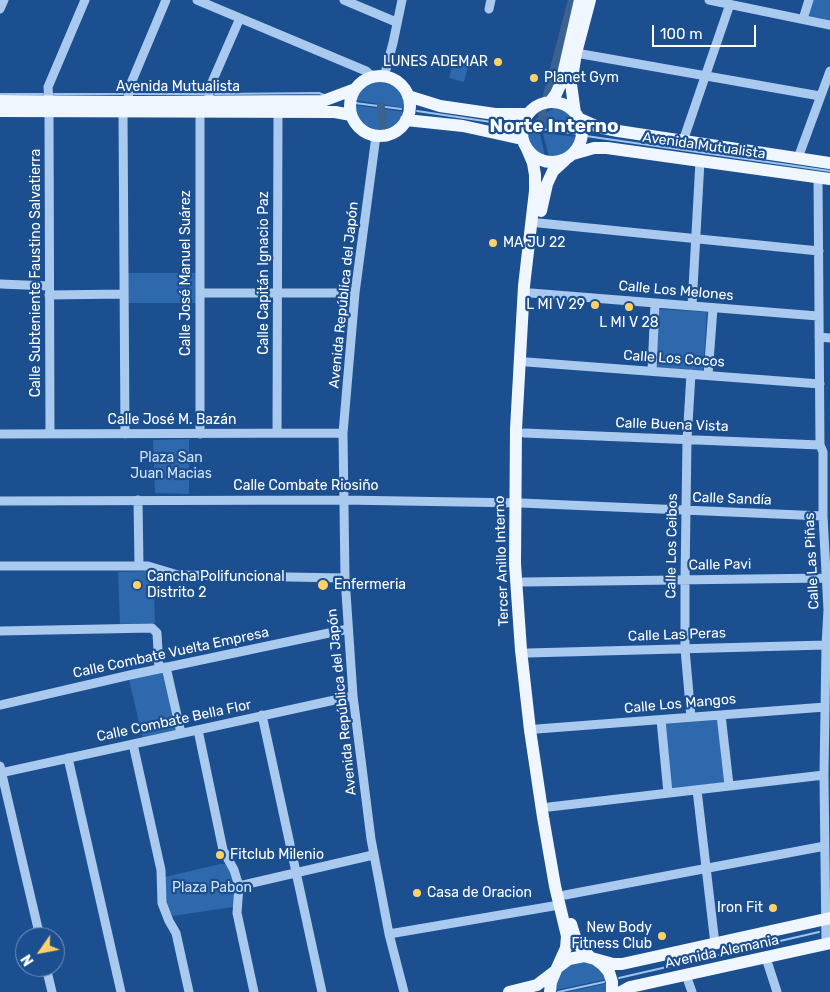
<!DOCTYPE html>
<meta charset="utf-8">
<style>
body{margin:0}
#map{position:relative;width:830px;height:992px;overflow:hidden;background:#1b4f8f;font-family:Rubik,sans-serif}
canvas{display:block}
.north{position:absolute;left:15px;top:927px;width:50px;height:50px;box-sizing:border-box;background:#1b4f8f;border:1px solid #7695bc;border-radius:50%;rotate:237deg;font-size:14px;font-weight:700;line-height:20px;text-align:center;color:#fff}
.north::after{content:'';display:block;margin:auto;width:18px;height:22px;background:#ffd166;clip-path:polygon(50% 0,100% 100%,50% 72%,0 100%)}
.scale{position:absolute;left:652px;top:25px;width:104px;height:22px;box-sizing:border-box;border:2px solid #fff;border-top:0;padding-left:6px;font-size:15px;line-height:18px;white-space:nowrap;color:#fff;-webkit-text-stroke:4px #1b4f8f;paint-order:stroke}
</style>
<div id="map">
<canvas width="830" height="992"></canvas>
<div class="north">N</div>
<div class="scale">100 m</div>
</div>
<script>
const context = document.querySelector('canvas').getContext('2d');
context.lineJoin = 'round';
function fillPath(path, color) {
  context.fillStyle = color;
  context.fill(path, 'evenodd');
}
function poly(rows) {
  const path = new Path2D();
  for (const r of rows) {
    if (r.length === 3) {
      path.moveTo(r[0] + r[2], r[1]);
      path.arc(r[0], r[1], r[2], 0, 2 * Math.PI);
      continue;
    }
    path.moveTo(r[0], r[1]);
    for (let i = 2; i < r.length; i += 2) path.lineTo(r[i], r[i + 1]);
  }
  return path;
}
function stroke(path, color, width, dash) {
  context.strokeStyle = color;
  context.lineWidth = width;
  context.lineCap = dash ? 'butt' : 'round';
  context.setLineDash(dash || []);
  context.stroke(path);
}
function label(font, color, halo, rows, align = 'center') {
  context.font = font + ' Rubik,sans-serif';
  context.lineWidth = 4.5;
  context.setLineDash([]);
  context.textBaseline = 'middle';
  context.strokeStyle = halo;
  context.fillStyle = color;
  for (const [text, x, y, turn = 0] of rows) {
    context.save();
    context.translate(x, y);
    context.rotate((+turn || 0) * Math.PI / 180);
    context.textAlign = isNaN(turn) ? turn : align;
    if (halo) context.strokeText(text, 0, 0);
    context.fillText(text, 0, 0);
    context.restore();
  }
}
fillPath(poly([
 [813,0,830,0,830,21,812,17,809,15,809,11],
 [455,55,470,59,464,82,449,78],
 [375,82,382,82,394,86,403,96,405,102,405,108,354,100,363,87],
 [355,105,405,112,402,119,393,127,376,130,363,124,359,119],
 [556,106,567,110,572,114,575,119,578,132,536,127,542,124,546,113],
 [526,131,540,134,545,156,538,153,531,146],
 [543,133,578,137,573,147,566,154,562,156,549,157],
 [128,273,196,273,196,303,128,303],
 [659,309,707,312,703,372,656,369],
 [189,439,189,494,155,493,153,440],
 [153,571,155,623,120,624,118,572],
 [169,670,183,730,143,739,129,680],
 [719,716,726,782,670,789,663,723],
 [220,864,225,864,232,870,236,894,233,907,173,916,166,907,165,877],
 [591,961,607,979,556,990,557,979,569,964],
 [608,983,608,992,568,992]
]), '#2e69ad');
stroke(poly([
 [0,94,43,94],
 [54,94,123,94],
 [132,94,204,94],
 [215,94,319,93,324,95],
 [355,103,401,109],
 [417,111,518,126],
 [526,127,578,134],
 [586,136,830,171],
 [619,978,819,932],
 [558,992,604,982]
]), '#9cc4f0', 2);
stroke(poly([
 [546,99,572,0],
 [381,106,383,129],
 [533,128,542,119,543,107]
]), '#3c6290', 8);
stroke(poly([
 [197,0,366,71,373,77],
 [344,0,396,22],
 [709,0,830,25],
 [0,9,4,0],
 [489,9,491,0],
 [803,19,809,0],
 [576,53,820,96],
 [384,77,393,43,402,0],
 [49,101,48,87,85,0],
 [128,102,129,88,166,0],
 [209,102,209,89,240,18],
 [49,112,50,434],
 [123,112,125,434],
 [200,112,200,434],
 [376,136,355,293,343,433,345,578,353,696,371,839,389,934,404,992],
 [683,141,730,4],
 [798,158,830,71],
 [818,178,820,445,823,452,823,516,828,610,826,645,824,775,826,944],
 [539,223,819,251],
 [0,284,49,286],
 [200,293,355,293],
 [531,293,818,316],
 [49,295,124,294],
 [692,306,700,161],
 [819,337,830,338],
 [527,362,820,384],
 [652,371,655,303],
 [691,374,687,440,685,580,685,649,691,717],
 [708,375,713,308],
 [277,433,278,112],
 [524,433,820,445],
 [0,434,343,433],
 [138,500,139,566],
 [0,501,343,500,521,503,823,516],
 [0,566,148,566,178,575,345,578],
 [524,582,826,578],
 [0,631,152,628,157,633,159,669],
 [528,653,826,645],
 [166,667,181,733],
 [0,705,130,675,348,629],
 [262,715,322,992],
 [721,715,729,785],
 [661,720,668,793],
 [537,729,825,707],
 [198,730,223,850,234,870,239,886,237,913,254,992],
 [133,744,161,870,162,903,169,921,176,933,189,992],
 [68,758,121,992],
 [0,766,40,937],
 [0,773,353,696],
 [697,790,715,944],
 [549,807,824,775],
 [239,886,373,855],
 [565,895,825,846],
 [389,934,559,905],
 [766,958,777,992],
 [46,967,52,992],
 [686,975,692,992]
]), '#a9c9ee', 9);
stroke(poly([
 [380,106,30],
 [408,96,440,106,495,114,528,114],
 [0,101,134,102,323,101,355,89],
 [552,132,30],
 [550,102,556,94,561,83,580,0],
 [0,111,335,112,351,115],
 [575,113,571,84,576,53,590,0],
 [580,119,598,127,618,131,830,163],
 [406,120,463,126,522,139],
 [527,149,533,163,535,175,535,191,524,286,516,429,515,564,521,650,530,730,543,817,555,886,567,936,566,948,557,968],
 [573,154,594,148,607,148,830,179],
 [541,211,547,184,553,171,565,160],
 [571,924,577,943,591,958],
 [595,959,613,964,622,964,830,918],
 [509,992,537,985,554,972],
 [550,992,551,982,557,968,569,959,584,956,595,959,603,965,609,972,612,982,612,992],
 [621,992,630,987,830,943]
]), '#f0f6ff', 12);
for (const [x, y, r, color] of [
 [498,62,5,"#ffd166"],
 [534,78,5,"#ffd166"],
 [493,243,5,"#ffd166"],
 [595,305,5,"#ffd166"],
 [629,307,5,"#ffd166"],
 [137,585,5,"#ffd166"],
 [323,585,6,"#ffd166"],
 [220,855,5,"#ffd166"],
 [417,893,5,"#ffd166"],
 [773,908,5,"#ffd166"],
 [662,936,5,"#ffd166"]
]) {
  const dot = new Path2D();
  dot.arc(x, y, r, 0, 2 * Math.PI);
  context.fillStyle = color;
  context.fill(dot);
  stroke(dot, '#1b4f8f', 2);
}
label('14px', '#fff', '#1b4f8f', [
 ["LUNES ADEMAR",488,62,"right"],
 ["Planet Gym",544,78],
 ["MA JU 22",503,243],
 ["L MI V 29",585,305,"right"],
 ["L MI V 28",629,323,"center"],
 ["Cancha Polifuncional",147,577],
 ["Distrito 2",147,593],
 ["Enfermeria",334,585],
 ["Fitclub Milenio",230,855],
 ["Casa de Oracion",427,893],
 ["Iron Fit",763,908,"right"],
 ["New Body",652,928,"right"],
 ["Fitness Club",652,944,"right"]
], 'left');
label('14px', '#fff', '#1b4f8f', [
 ["Avenida Mutualista",178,87],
 ["Avenida Mutualista",704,146,8],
 ["Calle Subteniente Faustino Salvatierra",36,273,-90],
 ["Calle José Manuel Suárez",186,273,-90],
 ["Calle Capitán Ignacio Paz",264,273,-90],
 ["Calle Los Melones",676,291,5],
 ["Avenida República del Japón",344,295,-84],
 ["Calle Los Cocos",674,359,4],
 ["Calle José M. Bazán",172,420],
 ["Calle Buena Vista",672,425,2],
 ["Calle Combate Riosiño",306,486],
 ["Calle Sandía",732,499,2],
 ["Calle Los Ceibos",672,546,-89],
 ["Tercer Anillo Interno",502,561,-92],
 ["Calle Las Piñas",812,561,-93],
 ["Calle Pavi",720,565,-1],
 ["Calle Las Peras",677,635,-2],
 ["Calle Combate Vuelta Empresa",171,653,-12],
 ["Avenida República del Japón",342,702,-96],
 ["Calle Los Mangos",680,704,-5],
 ["Calle Combate Bella Flor",174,721,-12],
 ["Avenida Alemania",722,952,-12]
]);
label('14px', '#cfe3fa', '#1b4f8f', [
 ["Plaza San",171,458],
 ["Juan Macias",171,474],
 ["Plaza Pabon",212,888]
]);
label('bold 19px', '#fff', '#1b4f8f', [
 ["Norte Interno",554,127]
]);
</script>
